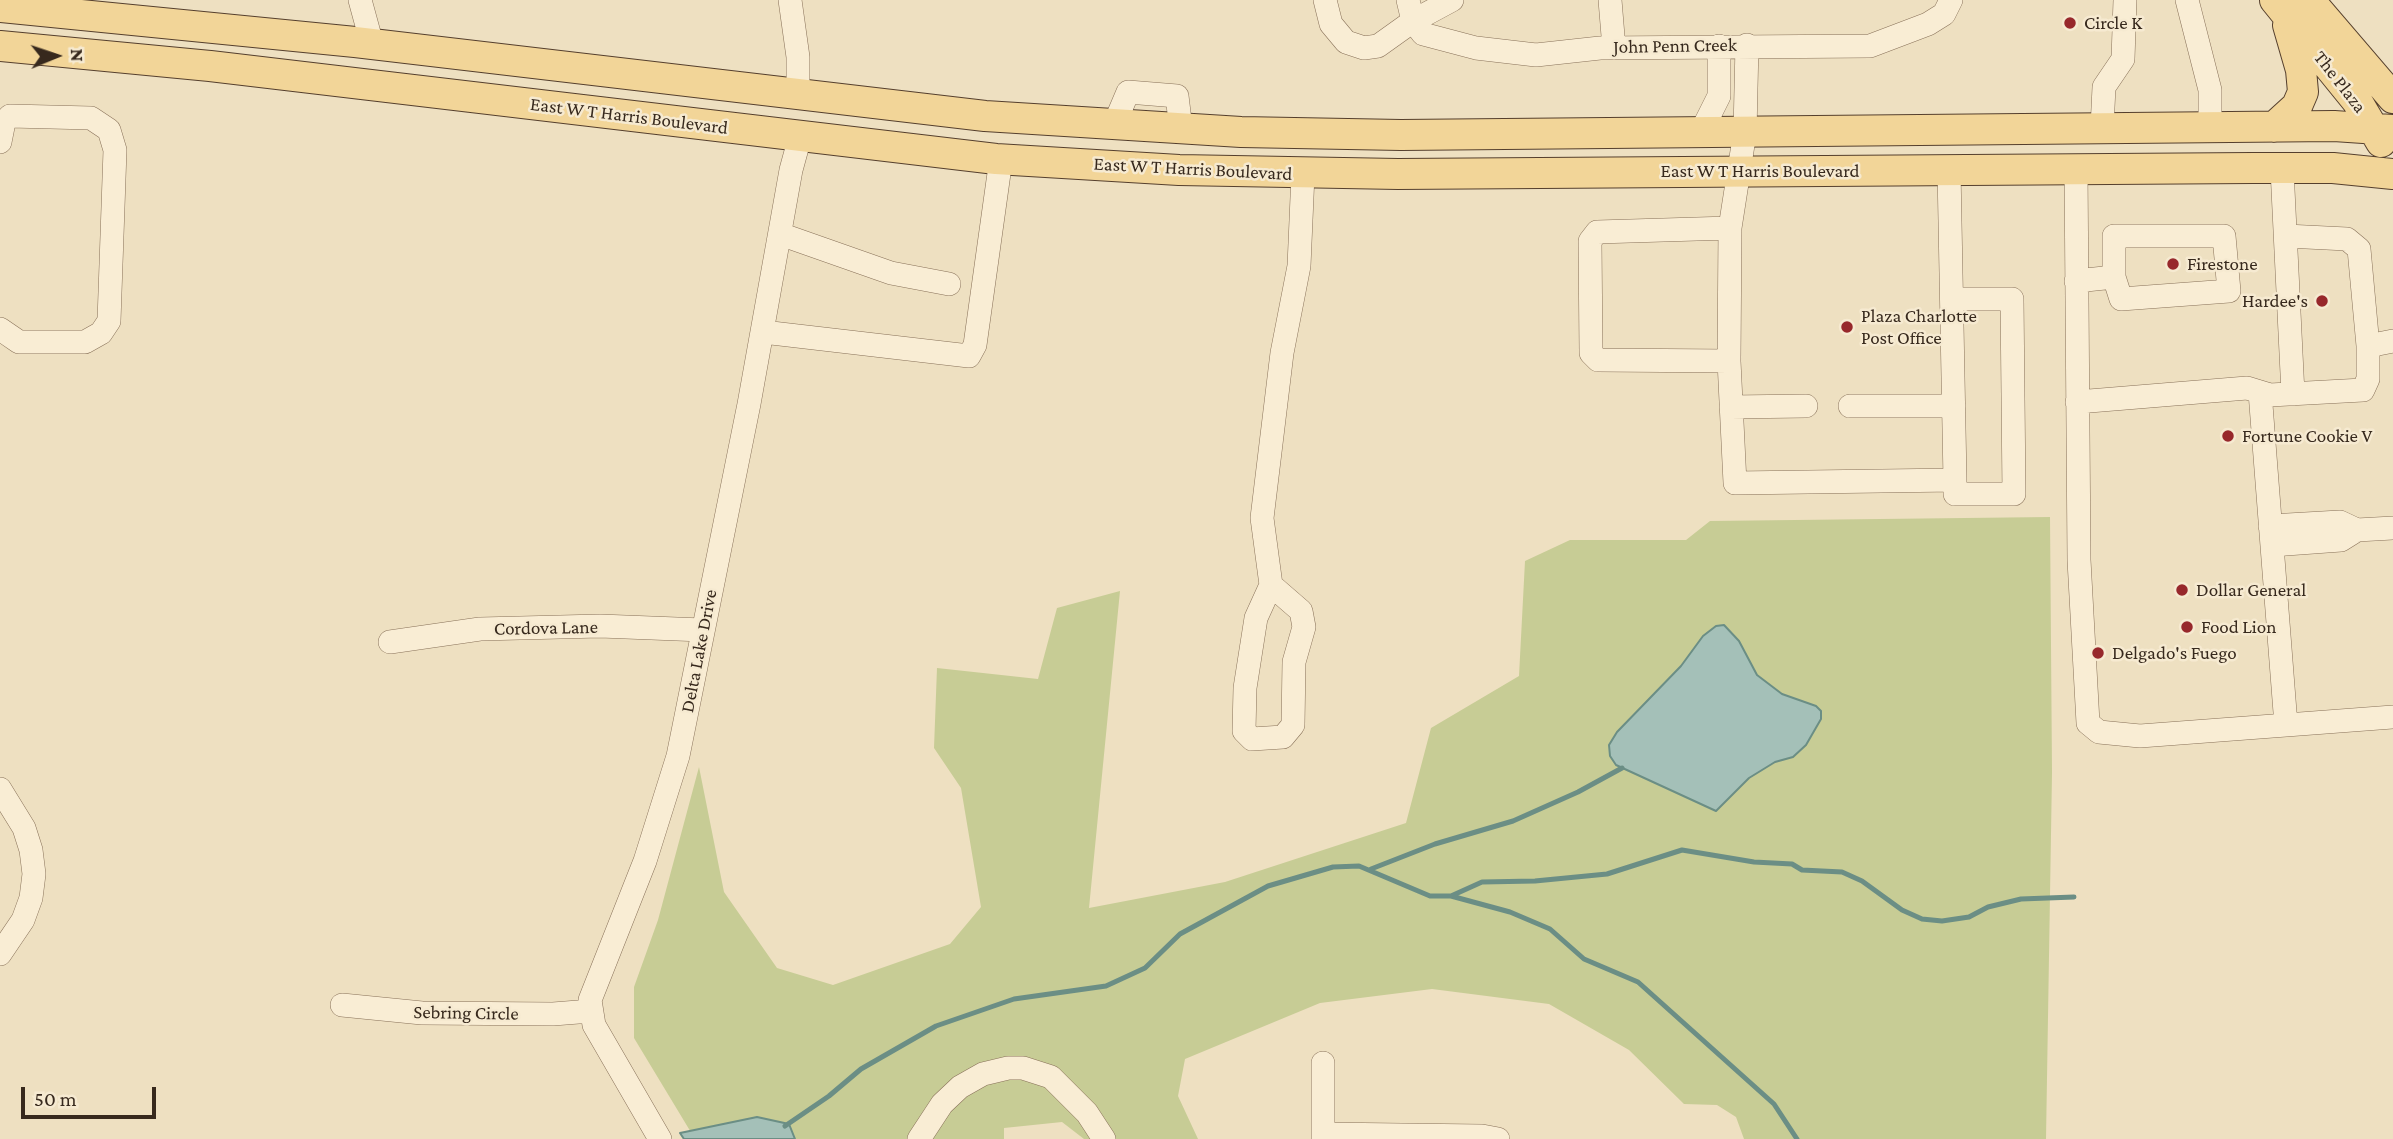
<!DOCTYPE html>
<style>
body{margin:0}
#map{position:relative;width:2393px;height:1139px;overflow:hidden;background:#eee0c1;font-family:"Crimson Pro",serif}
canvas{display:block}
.north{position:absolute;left:21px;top:21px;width:70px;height:70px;-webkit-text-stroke:5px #f6ead1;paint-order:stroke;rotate:88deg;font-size:19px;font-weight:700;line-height:28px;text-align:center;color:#37291d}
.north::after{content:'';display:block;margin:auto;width:24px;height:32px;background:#37291d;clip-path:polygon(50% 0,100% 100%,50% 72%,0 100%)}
.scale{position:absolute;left:21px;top:1087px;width:135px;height:32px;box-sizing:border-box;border:4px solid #37291d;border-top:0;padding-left:9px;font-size:21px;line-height:24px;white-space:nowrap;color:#37291d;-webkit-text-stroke:5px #f6ead1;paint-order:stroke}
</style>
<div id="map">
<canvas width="2393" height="1139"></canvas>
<div class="north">N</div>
<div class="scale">50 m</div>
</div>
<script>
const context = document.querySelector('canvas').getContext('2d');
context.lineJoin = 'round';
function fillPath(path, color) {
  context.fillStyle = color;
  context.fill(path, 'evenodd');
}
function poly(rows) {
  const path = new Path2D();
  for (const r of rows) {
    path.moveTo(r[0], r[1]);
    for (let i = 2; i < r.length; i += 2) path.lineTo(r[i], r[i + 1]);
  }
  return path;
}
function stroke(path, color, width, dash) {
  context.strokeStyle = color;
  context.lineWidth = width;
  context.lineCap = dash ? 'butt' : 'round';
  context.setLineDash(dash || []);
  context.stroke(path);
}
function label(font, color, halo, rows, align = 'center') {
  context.font = font + ' "Crimson Pro",serif';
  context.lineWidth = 5;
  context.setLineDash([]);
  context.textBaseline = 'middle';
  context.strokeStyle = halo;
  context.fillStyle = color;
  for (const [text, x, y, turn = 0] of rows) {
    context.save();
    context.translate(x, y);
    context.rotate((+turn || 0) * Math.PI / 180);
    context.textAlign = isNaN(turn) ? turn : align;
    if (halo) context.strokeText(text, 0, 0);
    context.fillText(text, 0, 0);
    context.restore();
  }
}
fillPath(poly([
 [2050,517,2052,773,2046,1139,1744,1139,1736,1117,1717,1105,1684,1104,1629,1050,1549,1004,1432,989,1320,1003,1185,1059,1178,1096,1198,1139,1084,1139,1062,1122,1004,1128,1004,1139,695,1139,634,1038,634,987,658,920,699,767,724,892,777,968,833,985,950,944,981,907,961,788,934,748,937,668,1038,679,1057,608,1120,591,1089,908,1225,882,1406,823,1431,728,1519,676,1525,561,1570,540,1686,540,1710,521]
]), '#c7cc95');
const water = poly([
 [1724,625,1739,641,1757,675,1782,694,1816,706,1821,711,1821,719,1806,745,1793,757,1775,762,1749,778,1716,811,1616,765,1610,756,1609,745,1617,732,1681,666,1703,636,1716,626,1724,625],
 [757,1117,789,1124,795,1139,684,1139,680,1133,757,1117]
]);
fillPath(water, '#a4c0b8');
stroke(water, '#6b8e85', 2);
stroke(poly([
 [1371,869,1435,844,1513,821,1578,792,1622,768],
 [1451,896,1482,882,1535,881,1607,874,1682,850,1754,862,1792,864,1802,870,1842,872,1862,881,1902,910,1922,919,1942,921,1969,917,1988,907,2021,899,2074,897],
 [785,1126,829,1096,861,1069,936,1026,1014,999,1106,986,1145,968,1180,934,1268,886,1333,867,1359,866,1430,896,1451,896,1510,912,1550,929,1584,959,1638,982,1774,1104,1797,1139]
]), '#6b8e85', 5);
const minor = poly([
 [360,0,372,44],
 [790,0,798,57,798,96],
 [1325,0,1331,24,1346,42,1364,48,1378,46,1413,21,1452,0],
 [1408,0,1413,21,1423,34,1476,48,1536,55,1600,48,1870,46,1928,24,1944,14,1951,0],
 [1610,0,1614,48],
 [2187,0,2210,90,2210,128],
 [1747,45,1745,132,1730,228,1729,361,1735,483,1955,480,1949,170],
 [1114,125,1128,92,1177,96,1181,129],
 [2102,128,2104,87,2123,59,2125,0],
 [1701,132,1719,96,1719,46],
 [0,142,4,122,10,116,91,118,109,130,115,150,109,321,101,333,85,342,19,342,0,329],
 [2076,169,2079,560,2088,723,2099,732,2140,736,2393,717],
 [2282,169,2293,394],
 [780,234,891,273,949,284],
 [2286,236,2347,239,2359,249,2368,346],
 [2076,281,2114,277,2114,236,2224,236,2229,291,2121,299,2114,277],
 [1952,299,2012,299,2014,494,1955,494,1955,480],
 [763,332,969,356,975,345,1001,159],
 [1729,361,1598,360,1591,353,1590,241,1597,232,1730,228],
 [2260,392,2286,725],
 [2077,402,2247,388,2270,395,2363,390,2368,379,2368,346,2393,341],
 [1850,406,1954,406],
 [1731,407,1806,406],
 [2270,526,2340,522,2357,530],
 [2272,545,2341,540,2357,530,2393,528],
 [1271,585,1256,618,1245,688,1244,731,1252,739,1283,737,1293,725,1294,662,1304,627,1301,611,1271,585,1262,518,1282,353,1299,266,1303,174],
 [390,642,480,629,600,626,703,630],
 [0,789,24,828,31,850,34,874,31,898,23,920,0,954],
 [342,1005,422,1013,553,1014,591,1011],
 [1323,1063,1323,1139],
 [1323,1134,1482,1136,1498,1139],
 [660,1139,594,1025,590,1000,645,861,678,756,749,404,791,170,800,137],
 [919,1139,942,1104,960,1087,983,1074,1008,1068,1023,1068,1051,1077,1087,1113,1104,1139]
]);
const major = poly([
 [2275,0,2357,101,2381,142],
 [2309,0,2393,98],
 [0,7,355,42,985,116,1241,132,1401,135,2334,126,2393,130],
 [0,46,210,66,996,159,1179,170,1398,174,2252,168,2333,168,2393,174],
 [2274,127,2297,106,2303,92,2301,70,2288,25]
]);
stroke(minor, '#887159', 24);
stroke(major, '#553f2d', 32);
stroke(minor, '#f9edd4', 23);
stroke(major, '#f2d598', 30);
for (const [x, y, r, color] of [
 [2070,23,7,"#97282b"],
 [2173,264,7,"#97282b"],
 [2322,301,7,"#97282b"],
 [1847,327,7,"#97282b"],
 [2228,436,7,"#97282b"],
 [2182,590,7,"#97282b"],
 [2187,627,7,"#97282b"],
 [2098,653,7,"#97282b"]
]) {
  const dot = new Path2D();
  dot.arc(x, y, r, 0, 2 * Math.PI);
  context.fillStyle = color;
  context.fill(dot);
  stroke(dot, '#f6ead1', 2.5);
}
label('19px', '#37291d', '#f6ead1', [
 ["Circle K",2084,23],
 ["Firestone",2187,264],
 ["Hardee's",2308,301,"right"],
 ["Plaza Charlotte",1861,316],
 ["Post Office",1861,338],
 ["Fortune Cookie V",2242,436],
 ["Dollar General",2196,590],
 ["Food Lion",2201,627],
 ["Delgado's Fuego",2112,653]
], 'left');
label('19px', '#37291d', '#f6ead1', [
 ["John Penn Creek",1675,46,-1],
 ["The Plaza",2340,82,52],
 ["East W T Harris Boulevard",629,116,7],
 ["East W T Harris Boulevard",1193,169,3],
 ["East W T Harris Boulevard",1760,171],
 ["Cordova Lane",546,628,-1],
 ["Delta Lake Drive",699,651,-79],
 ["Sebring Circle",466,1013,1]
]);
</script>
